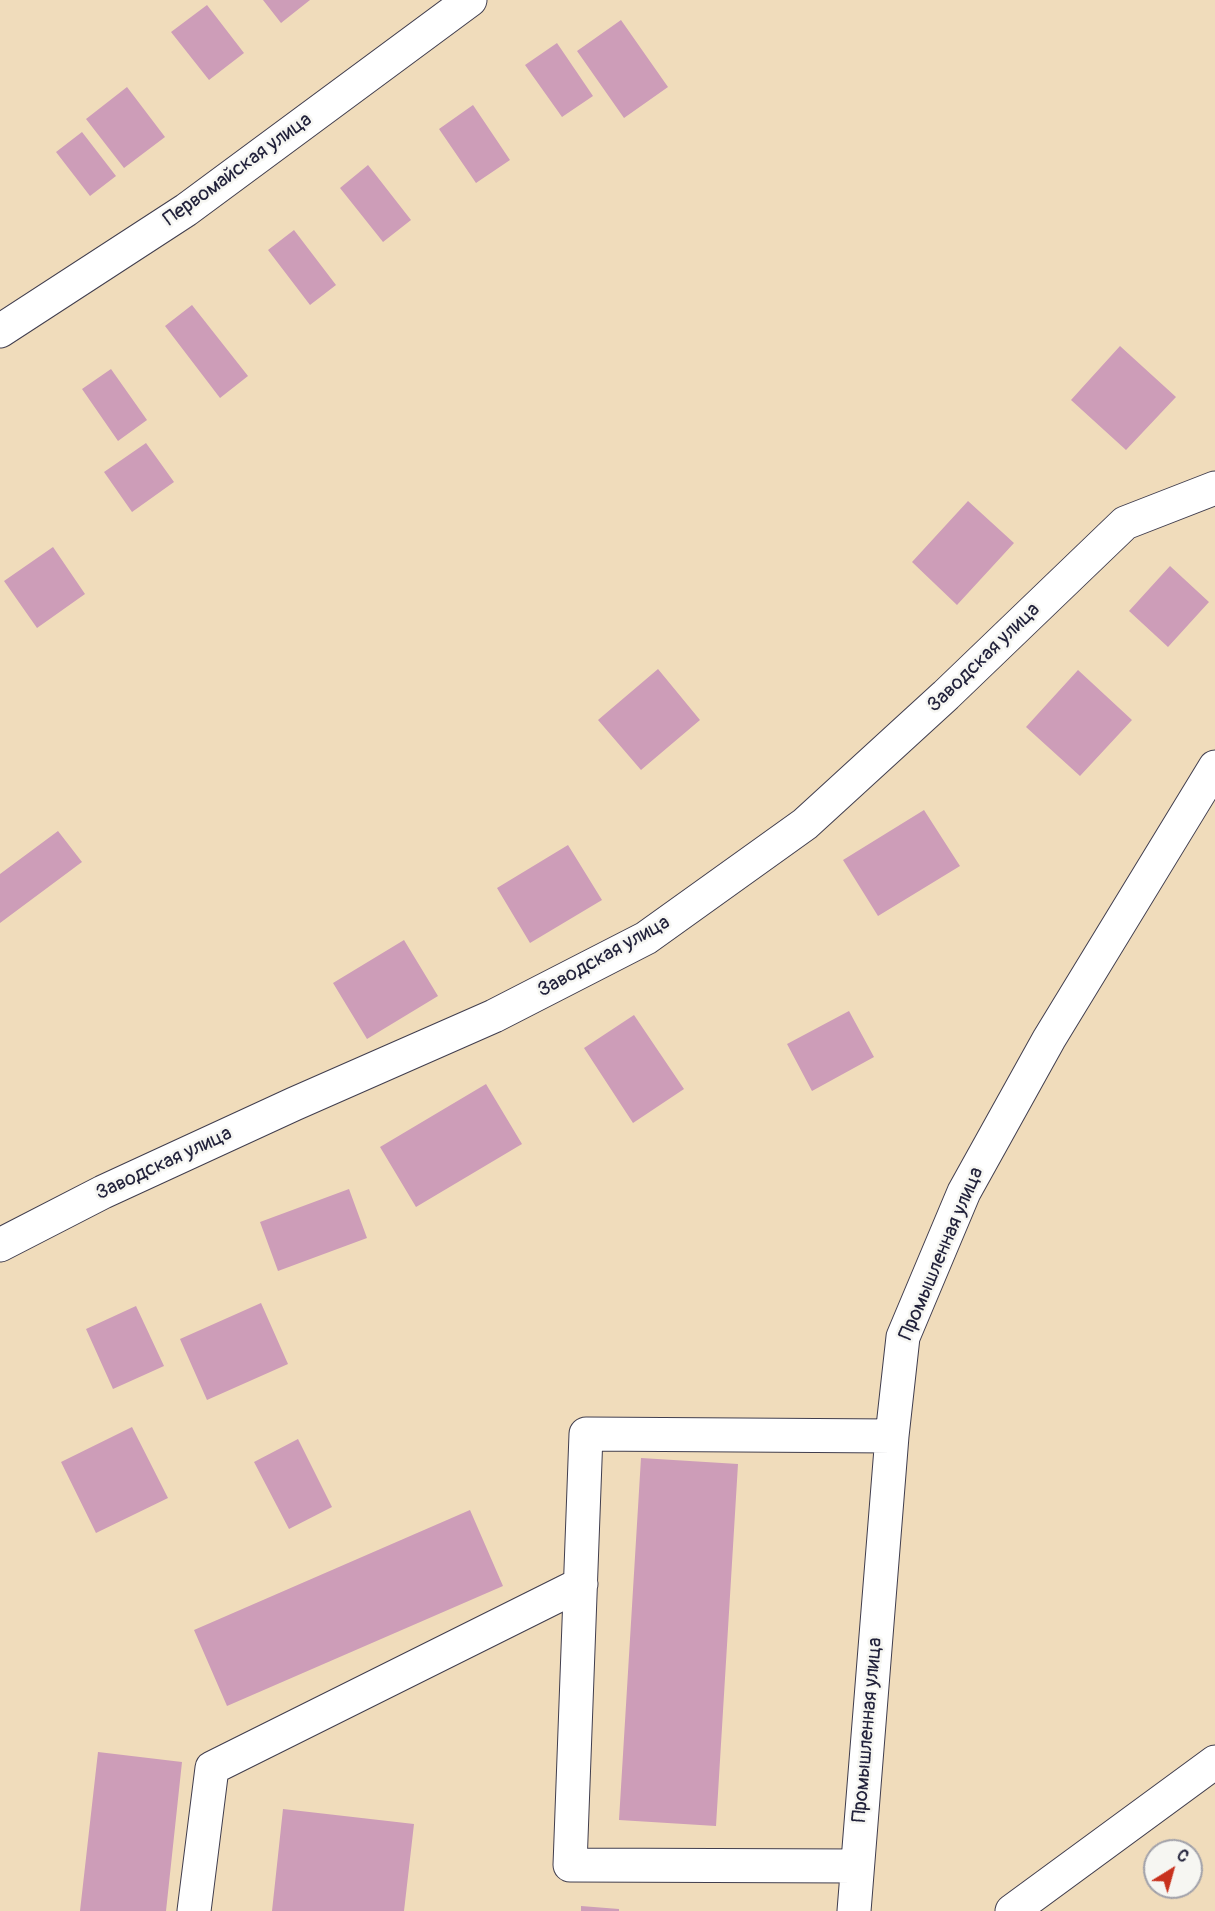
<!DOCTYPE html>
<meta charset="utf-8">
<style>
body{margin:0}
#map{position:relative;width:1215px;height:1911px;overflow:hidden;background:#f0dcbb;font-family:Pangolin,sans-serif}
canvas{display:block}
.north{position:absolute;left:1143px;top:1839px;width:60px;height:60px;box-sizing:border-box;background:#f6f6f2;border:2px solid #a1a1a9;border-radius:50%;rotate:37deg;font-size:16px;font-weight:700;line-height:24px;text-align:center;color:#22223b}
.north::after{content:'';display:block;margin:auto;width:21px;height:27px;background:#c8321e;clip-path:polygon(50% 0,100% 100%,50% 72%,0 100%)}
</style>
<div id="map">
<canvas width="1215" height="1911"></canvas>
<div class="north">С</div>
</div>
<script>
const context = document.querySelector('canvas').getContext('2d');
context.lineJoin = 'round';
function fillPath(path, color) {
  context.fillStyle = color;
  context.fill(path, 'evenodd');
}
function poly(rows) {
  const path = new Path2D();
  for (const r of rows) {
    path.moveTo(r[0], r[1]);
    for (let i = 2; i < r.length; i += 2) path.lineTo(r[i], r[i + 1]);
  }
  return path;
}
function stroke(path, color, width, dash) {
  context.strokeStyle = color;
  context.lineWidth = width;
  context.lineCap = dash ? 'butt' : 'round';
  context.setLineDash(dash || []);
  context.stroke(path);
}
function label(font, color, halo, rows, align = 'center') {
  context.font = font + ' Pangolin,sans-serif';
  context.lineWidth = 5;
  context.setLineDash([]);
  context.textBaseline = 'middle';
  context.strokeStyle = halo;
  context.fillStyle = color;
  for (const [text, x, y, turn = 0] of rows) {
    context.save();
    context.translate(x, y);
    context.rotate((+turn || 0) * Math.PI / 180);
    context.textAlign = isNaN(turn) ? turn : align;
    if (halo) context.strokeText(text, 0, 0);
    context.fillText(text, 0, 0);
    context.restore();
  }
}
fillPath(poly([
 [263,0,310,0,281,23],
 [207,5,244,53,209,80,171,32],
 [621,20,668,87,624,118,577,51],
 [557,43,593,96,562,117,525,65],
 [127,87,165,137,124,168,86,119],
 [473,105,510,160,476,183,439,129],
 [82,132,116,176,90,196,56,152],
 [368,165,411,220,383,242,340,188],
 [294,230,336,285,310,305,268,250],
 [192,305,248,376,220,398,165,326],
 [1120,346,1176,397,1126,450,1071,400],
 [111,369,147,420,118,441,82,389],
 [146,443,174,482,132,512,104,472],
 [968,501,1014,543,957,605,912,562],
 [53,547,85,594,37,628,4,581],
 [1170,566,1209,602,1168,647,1129,611],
 [658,669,700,720,641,770,598,720],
 [1078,670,1132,720,1080,776,1026,727],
 [924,810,960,866,878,916,843,860],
 [58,831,82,862,0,923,0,874],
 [568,845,602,900,530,943,497,888],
 [404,940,438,996,367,1039,333,983],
 [849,1011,874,1057,812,1091,787,1044],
 [634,1015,684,1089,633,1123,584,1048],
 [486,1084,522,1144,416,1207,380,1147],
 [349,1189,367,1238,278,1271,260,1222],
 [261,1303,288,1364,207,1400,180,1339],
 [136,1306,164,1366,113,1389,86,1329],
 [132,1427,168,1498,96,1533,61,1462],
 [298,1439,332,1507,289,1529,254,1462],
 [641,1458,738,1464,716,1826,619,1820],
 [470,1510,503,1586,227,1706,194,1630],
 [98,1752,182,1762,166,1911,80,1911],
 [283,1809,414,1824,404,1911,272,1911],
 [581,1906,619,1909,619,1911,581,1911]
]), '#cd9db8');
const minor = poly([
 [0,331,186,210,470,0],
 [0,1245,103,1192,294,1104,494,1016,646,938,805,824,946,695,1125,523,1215,488],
 [857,1866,570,1865,586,1434,892,1436],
 [194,1911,212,1768,581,1584],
 [854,1911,892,1436,903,1337,964,1192,1049,1039,1215,767],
 [1012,1911,1215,1762]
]);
stroke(minor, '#413e4e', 35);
stroke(minor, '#fff', 33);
label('20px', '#22223b', '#f6f6f2', [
 ["Первомайская улица",238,170,-36],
 ["Заводская улица",984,658,-44],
 ["Заводская улица",604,957,-29],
 ["Заводская улица",164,1164,-25],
 ["Промышленная улица",942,1254,-67],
 ["Промышленная улица",868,1730,-85]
]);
</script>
